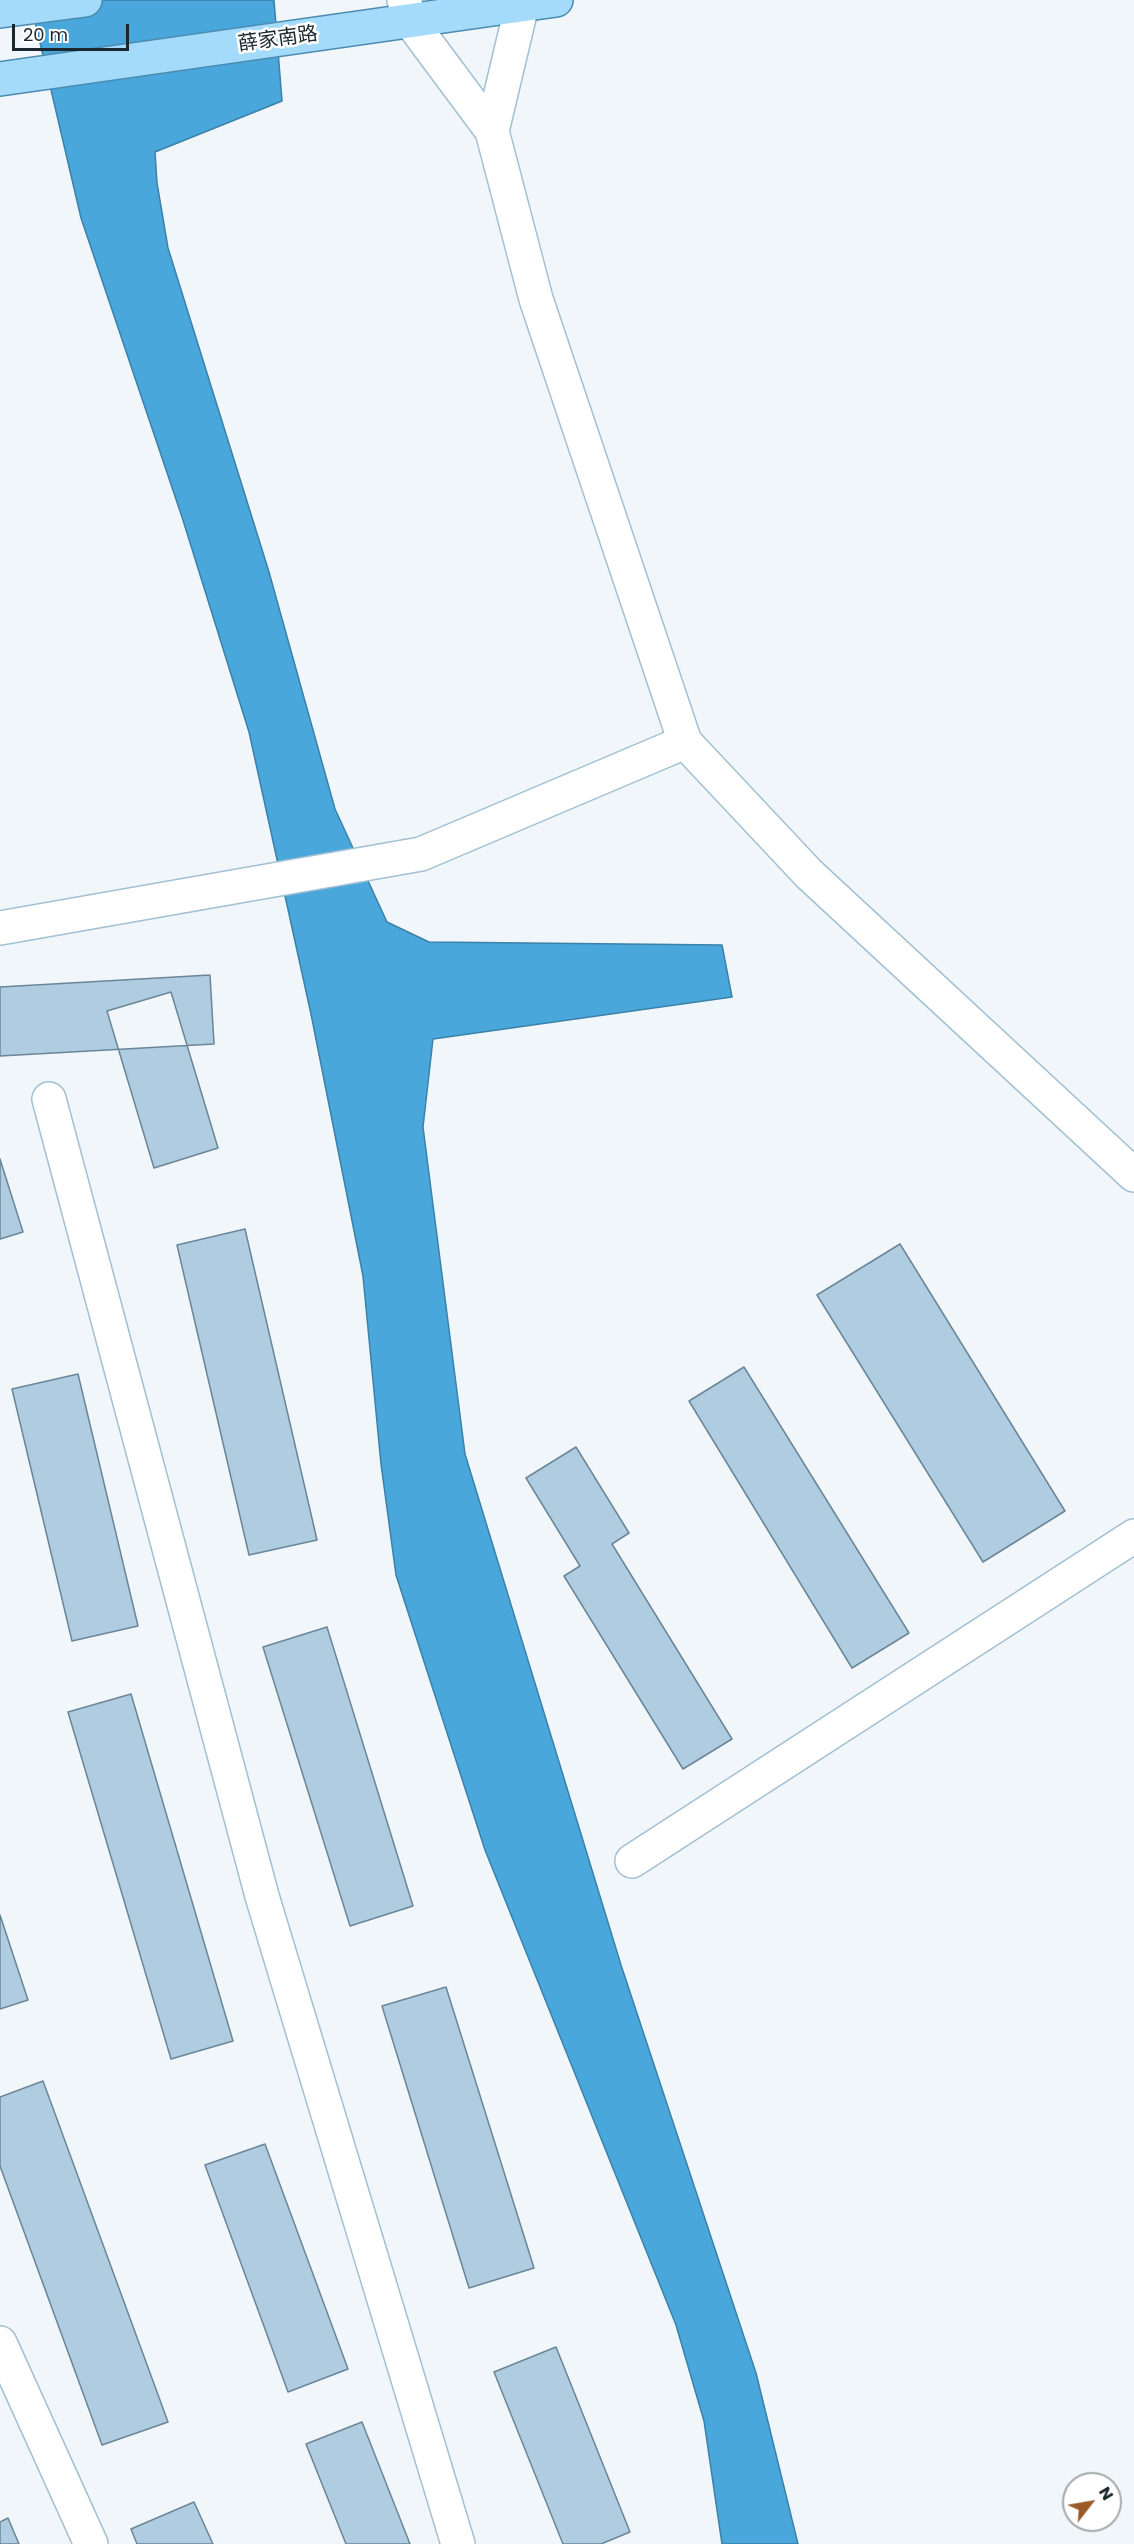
<!DOCTYPE html>
<meta charset="utf-8">
<style>
body{margin:0}
#map{position:relative;width:1134px;height:2544px;overflow:hidden;background:#f0f6fa;font-family:Poppins,sans-serif}
canvas{display:block}
.north{position:absolute;left:1062px;top:2472px;width:60px;height:60px;box-sizing:border-box;background:#fff;border:2px solid #a4a9ab;border-radius:50%;rotate:59deg;font-size:16px;font-weight:700;line-height:24px;text-align:center;color:#1b272e}
.north::after{content:'';display:block;margin:auto;width:21px;height:27px;background:#9c5b26;clip-path:polygon(50% 0,100% 100%,50% 72%,0 100%)}
.scale{position:absolute;left:12px;top:24px;width:117px;height:27px;box-sizing:border-box;border:3px solid #1b272e;border-top:0;padding-left:8px;font-size:18px;line-height:21px;white-space:nowrap;color:#1b272e;-webkit-text-stroke:4px #fff;paint-order:stroke}
</style>
<div id="map">
<canvas width="1134" height="2544"></canvas>
<div class="north">N</div>
<div class="scale">20 m</div>
</div>
<script>
const context = document.querySelector('canvas').getContext('2d');
context.lineJoin = 'round';
function fillPath(path, color) {
  context.fillStyle = color;
  context.fill(path, 'evenodd');
}
function poly(rows) {
  const path = new Path2D();
  for (const r of rows) {
    path.moveTo(r[0], r[1]);
    for (let i = 2; i < r.length; i += 2) path.lineTo(r[i], r[i + 1]);
  }
  return path;
}
function stroke(path, color, width, dash) {
  context.strokeStyle = color;
  context.lineWidth = width;
  context.lineCap = dash ? 'butt' : 'round';
  context.setLineDash(dash || []);
  context.stroke(path);
}
function label(font, color, halo, rows, align = 'center') {
  context.font = font + ' Poppins,"Noto Sans SC",sans-serif';
  context.lineWidth = 5;
  context.setLineDash([]);
  context.textBaseline = 'middle';
  context.strokeStyle = halo;
  context.fillStyle = color;
  for (const [text, x, y, turn = 0] of rows) {
    context.save();
    context.translate(x, y);
    context.rotate((+turn || 0) * Math.PI / 180);
    context.textAlign = isNaN(turn) ? turn : align;
    if (halo) context.strokeText(text, 0, 0);
    context.fillText(text, 0, 0);
    context.restore();
  }
}
const water = poly([
 [30,0,274,0,282,101,155,152,157,183,168,248,269,572,335,809,387,922,429,942,722,945,732,997,433,1039,423,1127,465,1454,621,1965,756,2373,798,2544,722,2544,704,2421,676,2325,485,1850,396,1575,381,1464,363,1276,311,1014,249,732,182,517,81,218,30,0]
]);
fillPath(water, '#49a7dc');
stroke(water, '#3b81a8', 1.5);
const building = poly([
 [210,975,214,1044,0,1056,0,987,210,975],
 [171,992,218,1148,154,1168,107,1011,171,992],
 [0,1159,23,1232,0,1239,0,1159],
 [245,1229,317,1540,249,1555,177,1245,245,1229],
 [900,1244,1065,1511,983,1562,817,1295,900,1244],
 [744,1367,909,1633,852,1668,689,1401,744,1367],
 [78,1374,138,1626,72,1641,12,1389,78,1374],
 [576,1447,629,1533,612,1544,732,1739,683,1769,564,1576,580,1566,526,1478,576,1447],
 [327,1627,413,1906,350,1926,263,1647,327,1627],
 [131,1694,233,2041,171,2059,68,1712,131,1694],
 [0,1915,28,2000,0,2009,0,1915],
 [446,1987,534,2268,469,2288,382,2006,446,1987],
 [43,2081,168,2422,102,2445,0,2166,0,2097,43,2081],
 [265,2144,348,2369,288,2392,205,2165,265,2144],
 [556,2347,630,2532,601,2544,563,2544,494,2372,556,2347],
 [362,2422,410,2544,346,2544,306,2444,362,2422],
 [194,2502,213,2544,137,2544,131,2529,194,2502],
 [8,2518,19,2544,0,2544,0,2522,8,2518]
]);
fillPath(building, '#afcce0');
stroke(building, '#6a8698', 1.5);
const minor = poly([
 [404,0,411,22,492,131,536,299,685,742,809,874,1134,1175],
 [492,131,522,5,520,0],
 [0,928,421,854,685,742],
 [49,1099,262,1896,458,2544],
 [632,1861,1134,1536],
 [0,2343,91,2544]
]);
const major = poly([
 [0,11,85,0],
 [0,79,556,0]
]);
stroke(minor, '#a2c0d3', 36);
stroke(major, '#4c8cb1', 36);
stroke(minor, '#fff', 33);
stroke(major, '#a4dafa', 33);
label('20px', '#1b272e', '#fff', [
 ["薛家南路",278,40,-8]
]);
</script>
